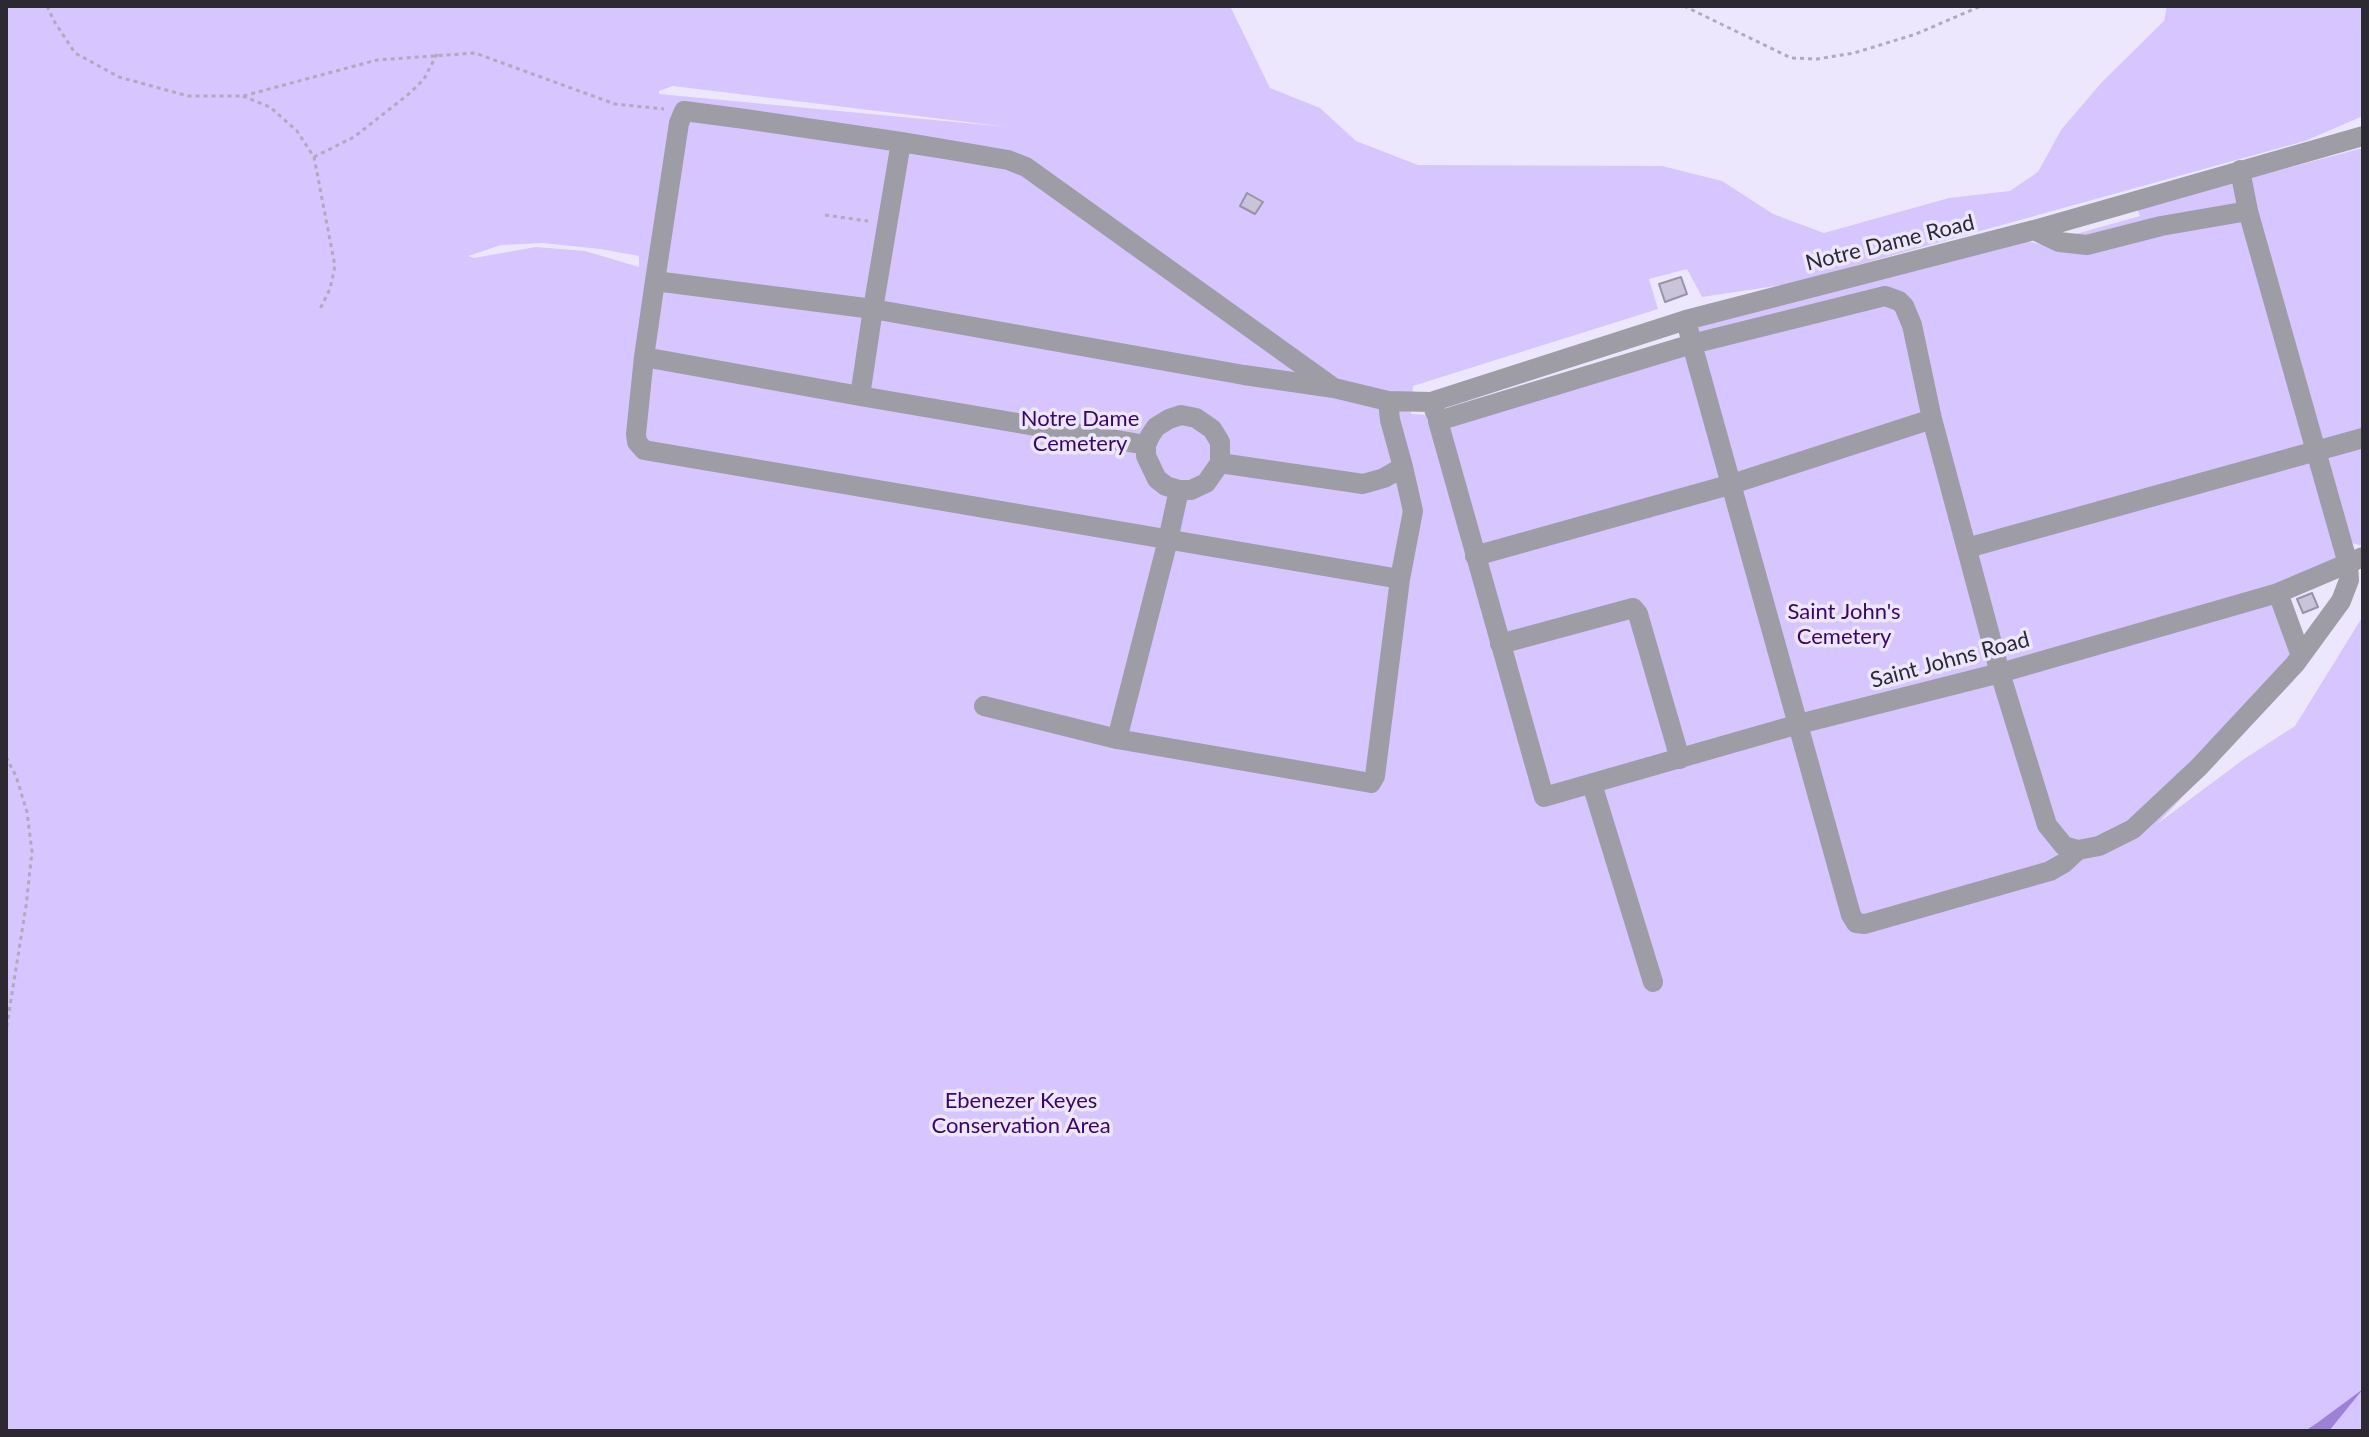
<!DOCTYPE html>
<style>
body{margin:0}
#map{position:relative;width:2369px;height:1437px;overflow:hidden;background:#ede7fe;font-family:Lato,sans-serif}
canvas{display:block}
.frame{position:absolute;inset:0;border:8px solid #2c2932;pointer-events:none}
</style>
<div id="map">
<canvas width="2369" height="1437"></canvas>
<div class="frame"></div>
</div>
<script>
const context = document.querySelector('canvas').getContext('2d');
context.lineJoin = 'round';
function fillPath(path, color) {
  context.fillStyle = color;
  context.fill(path, 'evenodd');
}
function poly(rows) {
  const path = new Path2D();
  for (const r of rows) {
    path.moveTo(r[0], r[1]);
    for (let i = 2; i < r.length; i += 2) path.lineTo(r[i], r[i + 1]);
  }
  return path;
}
function stroke(path, color, width, dash) {
  context.strokeStyle = color;
  context.lineWidth = width;
  context.lineCap = dash ? 'butt' : 'round';
  context.setLineDash(dash || []);
  context.stroke(path);
}
function label(font, color, halo, rows, align = 'center') {
  context.font = font + ' Lato,sans-serif';
  context.lineWidth = 7;
  context.setLineDash([]);
  context.textBaseline = 'middle';
  context.strokeStyle = halo;
  context.fillStyle = color;
  for (const [text, x, y, turn = 0] of rows) {
    context.save();
    context.translate(x, y);
    context.rotate((+turn || 0) * Math.PI / 180);
    context.textAlign = isNaN(turn) ? turn : align;
    if (halo) context.strokeText(text, 0, 0);
    context.fillText(text, 0, 0);
    context.restore();
  }
}
fillPath(poly([
 [6,6,1230,6,1270,88,1320,108,1356,141,1418,165,1662,166,1722,181,1773,214,1824,233,1949,198,2010,191,2038,172,2061,130,2102,82,2164,21,2167,6,2363,6,2363,116,2305,141,1789,284,1702,297,1687,269,1649,279,1658,309,1413,386,1411,414,1426,415,1431,423,1451,406,1696,333,1696,329,1703,324,2021,240,2040,244,2140,216,2137,208,2363,148,2363,546,2352,543,2337,560,2272,603,2291,657,2288,667,2294,680,2157,824,2244,759,2295,726,2363,616,2363,1431,6,1431],
 [673,86,1008,127,659,94,659,91],
 [543,243,600,249,639,256,639,267,585,251,536,247,474,258,468,256,501,245]
]), '#d6c5fe');
fillPath(poly([
 [2363,1389,2329,1431,2305,1431,2317,1423]
]), '#9e81d7');
const building = poly([
 [1247,193,1263,202,1255,214,1240,206,1247,193],
 [1681,277,1687,294,1665,302,1659,284,1681,277],
 [2312,593,2318,607,2303,613,2297,599,2312,593]
]);
fillPath(building, '#cac4d9');
stroke(building, '#9893a7', 2);
stroke(poly([
 [47,6,54,21,75,53,119,77,188,96,243,96,377,60,475,53,615,104,664,109],
 [1684,6,1791,58,1817,59,1854,53,1916,34,1981,6],
 [243,96,270,107,297,131,314,157,335,266,330,289,319,311],
 [314,157,354,137,410,93,424,79,437,54],
 [825,215,868,221],
 [6,757,16,776,27,812,32,852,26,906,6,1031]
]), '#afaabc', 3, [4, 4]);
stroke(poly([
 [2240,170,2248,211],
 [2034,230,2059,242,2087,245,2161,226,2248,211,2348,564,2349,580,2341,601,2295,664,2199,767,2133,829,2099,846,2078,850,2064,863,2050,871,1865,924,1856,923,1851,915,1692,344,1885,296,1899,301,1904,306,1912,325,1932,419,2000,673,2047,825,2064,846,2078,850],
 [655,281,679,123,684,111,745,119,901,142,950,150,1008,160,1026,167,1334,388,1244,375,873,309,901,142],
 [1686,320,1692,344,1438,421,1544,797,1799,724,2000,673,2278,593,2363,557],
 [644,357,860,396,873,309,655,281,644,357,636,434,637,442,644,450,1400,579,1375,776,1371,783,1117,739,984,706],
 [1334,388,1388,401,1390,420,1403,467],
 [860,396,1146,445],
 [1388,401,1431,402,1436,414],
 [1431,402,1686,320,2034,230,2363,136],
 [1179,490,1191,490,1206,483,1220,463],
 [1967,548,2363,438],
 [1475,556,1729,485,1932,419],
 [2278,593,2301,656],
 [1500,644,1633,608,1638,614,1680,759],
 [1117,739,1168,540,1179,490,1166,486,1157,479,1146,456,1146,445,1150,436,1156,427,1169,419,1181,415,1196,418,1212,429,1220,442,1220,463,1363,484,1384,478,1403,467,1413,511,1400,579],
 [1592,784,1653,982]
]), '#9e9ca5', 20);
label('22px', '#2c2932', '#ede7fe', [
 ["Notre Dame Road",1890,243,-14],
 ["Saint Johns Road",1950,660,-15]
]);
label('22px', '#3b0470', '#ede7fe', [
 ["Notre Dame",1080,419],
 ["Cemetery",1080,444],
 ["Saint John's",1844,612],
 ["Cemetery",1844,637],
 ["Ebenezer Keyes",1021,1101],
 ["Conservation Area",1021,1126]
]);
</script>
